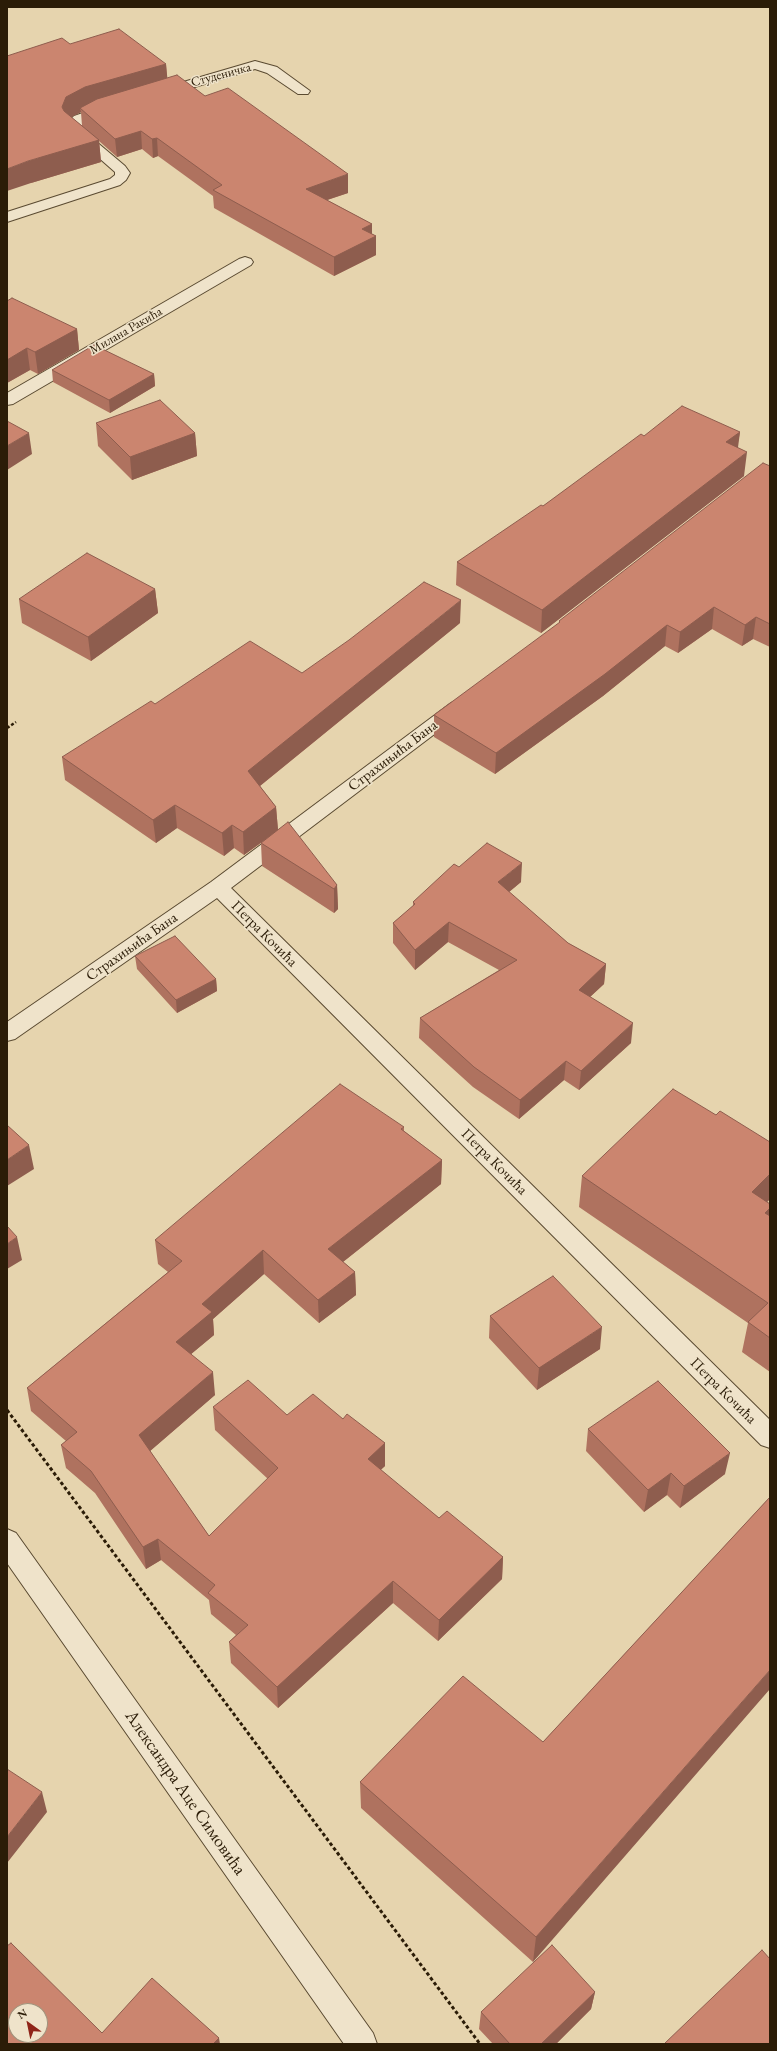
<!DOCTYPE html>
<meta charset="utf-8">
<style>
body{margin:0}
#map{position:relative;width:777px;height:2051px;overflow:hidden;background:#e6d4ae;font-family:"EB Garamond",serif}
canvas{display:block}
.frame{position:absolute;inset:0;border:8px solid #2b1c07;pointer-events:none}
.north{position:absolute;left:8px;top:2003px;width:40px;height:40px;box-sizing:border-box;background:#efe3ca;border:1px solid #a1937c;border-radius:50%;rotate:327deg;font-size:11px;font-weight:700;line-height:16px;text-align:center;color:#2b1c07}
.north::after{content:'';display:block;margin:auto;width:14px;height:18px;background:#8f2418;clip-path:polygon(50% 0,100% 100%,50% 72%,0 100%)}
</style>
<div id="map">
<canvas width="777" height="2051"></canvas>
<div class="frame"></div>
<div class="north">N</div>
</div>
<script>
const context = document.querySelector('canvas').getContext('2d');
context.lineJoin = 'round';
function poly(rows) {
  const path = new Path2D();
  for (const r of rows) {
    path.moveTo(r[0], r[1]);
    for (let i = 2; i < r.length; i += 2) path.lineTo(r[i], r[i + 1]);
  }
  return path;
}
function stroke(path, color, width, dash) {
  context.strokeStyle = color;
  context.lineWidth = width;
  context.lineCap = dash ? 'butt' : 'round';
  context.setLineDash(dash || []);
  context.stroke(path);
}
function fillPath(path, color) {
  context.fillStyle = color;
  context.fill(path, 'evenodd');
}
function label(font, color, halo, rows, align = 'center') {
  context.font = font + ' "EB Garamond",serif';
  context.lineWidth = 3;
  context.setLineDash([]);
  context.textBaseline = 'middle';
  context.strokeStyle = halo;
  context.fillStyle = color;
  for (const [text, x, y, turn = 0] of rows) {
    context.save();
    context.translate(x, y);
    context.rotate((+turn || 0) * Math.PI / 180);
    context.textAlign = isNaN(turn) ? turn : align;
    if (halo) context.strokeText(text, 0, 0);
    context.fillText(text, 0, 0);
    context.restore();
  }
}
const minor = poly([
 [255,61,277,67,310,91,308,94,298,94,267,73,255,69,161,97,156,96,154,93,156,90,255,61],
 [109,104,114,105,116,108,114,111,84,122,80,128,125,166,130,173,126,180,120,185,7,222,7,212,110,179,115,175,115,172,66,129,67,123,74,116,109,104],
 [245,257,251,259,253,262,251,265,13,404,7,405,7,393,239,259,245,257],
 [458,701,465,703,468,707,465,711,231,888,770,1420,770,1448,761,1445,217,898,15,1039,7,1041,7,1022,211,882,451,703,458,701],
 [7,1529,16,1533,373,2033,377,2044,344,2044,7,1563,7,1529]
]);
stroke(minor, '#5a4a31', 2);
stroke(poly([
 [7,728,16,722]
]), '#2b1c07', 2.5, [3, 2]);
stroke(poly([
 [7,1410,480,2044]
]), '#2b1c07', 3, [3.5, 2.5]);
fillPath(minor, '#efe3ca');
fillPath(poly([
 [70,44,166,64,167,79,205,96,348,193,327,200,372,224,372,234,376,236,376,255,334,276,214,208,213,196,158,156,153,158,142,149,117,157,99,141,101,162,31,183],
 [81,112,82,126,71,117],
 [7,301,77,329,79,350,38,374,30,370,7,383],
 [52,370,154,374,155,386,110,413,53,382],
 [96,423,195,433,197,456,132,480,98,446],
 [740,432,737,448,744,476,541,633,456,585,457,562,543,506,644,436],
 [770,466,770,647,753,639,742,646,712,629,678,653,665,646,603,696,495,774,434,737,434,715,559,624,559,621],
 [155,589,158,613,91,661,22,623,19,599],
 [460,623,260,786,276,807,278,830,337,885,338,909,334,913,262,866,261,843,244,855,234,848,224,856,177,828,156,843,65,780,62,757,155,704,302,673],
 [459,867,521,882,509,892,568,943,606,964,604,984,590,997,631,1043,579,1090,564,1080,519,1119,473,1087,419,1038,420,1018,499,970,448,942,415,970,393,943,393,923,413,906,413,902],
 [135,956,216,979,217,991,177,1013,137,969],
 [716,1115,770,1142,770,1199,767,1202,770,1204,770,1372,742,1352,748,1323,579,1207,582,1176],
 [404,1127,404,1131,442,1160,441,1184,343,1262,355,1272,356,1295,319,1323,264,1274,213,1319,214,1335,191,1354,215,1395,150,1451,209,1536,268,1479,215,1430,213,1407,287,1415,343,1419,385,1443,385,1466,380,1470,439,1518,503,1557,502,1579,438,1641,393,1603,278,1708,231,1663,229,1642,236,1635,211,1614,209,1600,161,1560,146,1569,95,1493,66,1468,61,1445,66,1441,31,1411,27,1388,168,1272,158,1264,155,1240],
 [490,1316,600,1349,537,1390,489,1338],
 [588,1429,725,1474,680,1508,667,1495,644,1512,586,1451],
 [770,1497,533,1962,361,1808,360,1782,543,1742],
 [595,1992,591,2009,556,2044,493,2044,479,2029,481,2012]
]), '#af725f');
fillPath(poly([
 [166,64,168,85,80,108,81,112,68,119,62,107,66,97,85,87],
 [141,131,142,149,117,157,115,139],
 [157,138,158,156,153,158,152,139],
 [99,140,101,162,31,183,7,191,7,169,28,161],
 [348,174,348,193,306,207,306,189],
 [372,224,372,238,376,236,376,255,334,276,334,257,362,229],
 [77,329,79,350,38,374,35,352],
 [27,348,30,370,7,383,7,360],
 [154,374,155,386,110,413,109,400],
 [740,432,737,455,726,442],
 [29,433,32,454,7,470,7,446],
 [195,433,197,456,132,480,130,457],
 [747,452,744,476,541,633,542,610],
 [155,589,158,613,91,661,88,637],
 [461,600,460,623,250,794,248,771],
 [714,607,712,629,678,653,680,632],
 [756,617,753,639,742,646,745,625],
 [667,625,665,646,603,696,495,774,496,753],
 [175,805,177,828,156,843,153,820],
 [276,807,278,830,244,855,243,832],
 [232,825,234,848,224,856,222,833],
 [522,863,521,882,497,902,498,882],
 [337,885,338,909,334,913,334,889],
 [449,922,448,942,415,970,415,950],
 [606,964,604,984,577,1009,579,990],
 [216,979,217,991,177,1013,176,1000],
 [633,1023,631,1043,579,1090,581,1071],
 [566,1061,564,1080,519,1119,520,1100],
 [29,1145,34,1169,7,1186,7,1160],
 [442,1160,441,1184,329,1273,328,1249],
 [770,1174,770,1199,746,1223,752,1192],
 [770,1208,770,1219,765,1213],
 [17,1237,22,1260,7,1269,7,1244],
 [263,1250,264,1274,213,1319,214,1335,178,1365,176,1342,202,1304],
 [355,1272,356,1295,319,1323,318,1300],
 [602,1327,600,1349,537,1390,539,1368],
 [213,1372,215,1395,142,1458,139,1435],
 [385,1443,385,1466,368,1482,368,1459],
 [730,1453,725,1474,680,1508,684,1486],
 [671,1473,667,1495,644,1512,648,1490],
 [158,1539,161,1560,146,1569,143,1547],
 [503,1557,502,1579,438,1641,439,1620],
 [393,1581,393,1603,278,1708,277,1687],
 [770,1670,770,1689,533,1962,536,1937],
 [42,1792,47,1812,7,1863,7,1837],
 [595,1992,591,2009,556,2044,541,2044],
 [219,2038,220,2044,213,2044]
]), '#8e5d4e');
const building = poly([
 [119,29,166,64,85,87,66,97,62,107,64,111,99,140,28,161,7,169,7,56,62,38,70,44,119,29],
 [177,75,205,96,228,88,348,174,306,189,372,224,362,229,376,236,334,257,213,190,222,185,157,138,152,139,141,131,115,139,80,108,97,99,177,75],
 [12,298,77,329,35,352,27,348,7,360,7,301,12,298],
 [94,345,154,374,109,400,52,370,94,345],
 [160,400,195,433,130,457,96,423,160,400],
 [682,406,740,432,726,442,747,452,542,610,457,562,541,505,543,506,641,434,644,436,682,406],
 [7,421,29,433,7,446,7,421],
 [763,463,770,466,770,624,756,617,745,625,714,607,680,632,667,625,605,674,496,753,434,715,560,622,559,621,763,463],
 [87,553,155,589,88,637,19,599,87,553],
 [424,582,461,600,248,771,276,807,243,832,232,825,222,833,175,805,153,820,62,757,151,701,155,704,250,641,302,673,349,640,424,582],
 [288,822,337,885,334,889,261,843,288,822],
 [487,843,522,863,498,882,568,943,606,964,579,990,633,1023,581,1071,566,1061,520,1100,474,1067,420,1018,517,960,449,922,415,950,393,923,415,904,413,902,454,864,459,867,487,843],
 [175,936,216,979,176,1000,135,956,175,936],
 [340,1084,404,1127,401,1129,442,1160,328,1249,355,1272,318,1300,263,1250,202,1304,212,1312,176,1342,213,1372,139,1435,209,1536,278,1468,213,1407,248,1380,287,1415,313,1394,343,1419,347,1414,385,1443,368,1459,439,1518,447,1511,503,1557,439,1620,393,1581,277,1687,229,1642,248,1625,208,1593,215,1585,158,1539,143,1547,91,1471,61,1445,77,1432,27,1388,182,1261,155,1240,340,1084],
 [673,1089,716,1115,720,1111,770,1142,770,1174,752,1192,770,1204,770,1208,765,1213,770,1216,770,1338,748,1322,768,1303,582,1176,673,1089],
 [7,1125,29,1145,7,1160,7,1125],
 [7,1226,17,1237,7,1244,7,1226],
 [553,1276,602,1327,539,1368,490,1316,553,1276],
 [658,1381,730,1453,684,1486,671,1473,648,1490,588,1429,658,1381],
 [770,1497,770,1670,536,1937,360,1782,463,1676,543,1742,770,1497],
 [7,1769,42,1792,7,1837,7,1769],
 [11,1943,102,2033,152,1978,219,2038,213,2044,7,2044,7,1946,11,1943],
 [16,2011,40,2011,40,2035,16,2035,16,2011],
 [552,1945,595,1992,541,2044,510,2044,481,2012,552,1945],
 [762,1950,770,1959,770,2044,664,2044,762,1950]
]);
fillPath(building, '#cb856f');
stroke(building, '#8e5d4e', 1);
label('13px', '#2b1c07', '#efe3ca', [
 ["Студеничка",221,75,-15],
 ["Милана Ракића",126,331,-30]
]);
label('15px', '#2b1c07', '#efe3ca', [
 ["Страхињића Бана",393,756,-37],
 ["Петра Кочића",264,934,45],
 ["Страхињића Бана",132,947,-35],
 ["Петра Кочића",494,1162,45],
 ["Петра Кочића",723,1391,45]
]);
label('18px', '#2b1c07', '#efe3ca', [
 ["Александра Аце Симовића",185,1793,55]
]);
</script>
